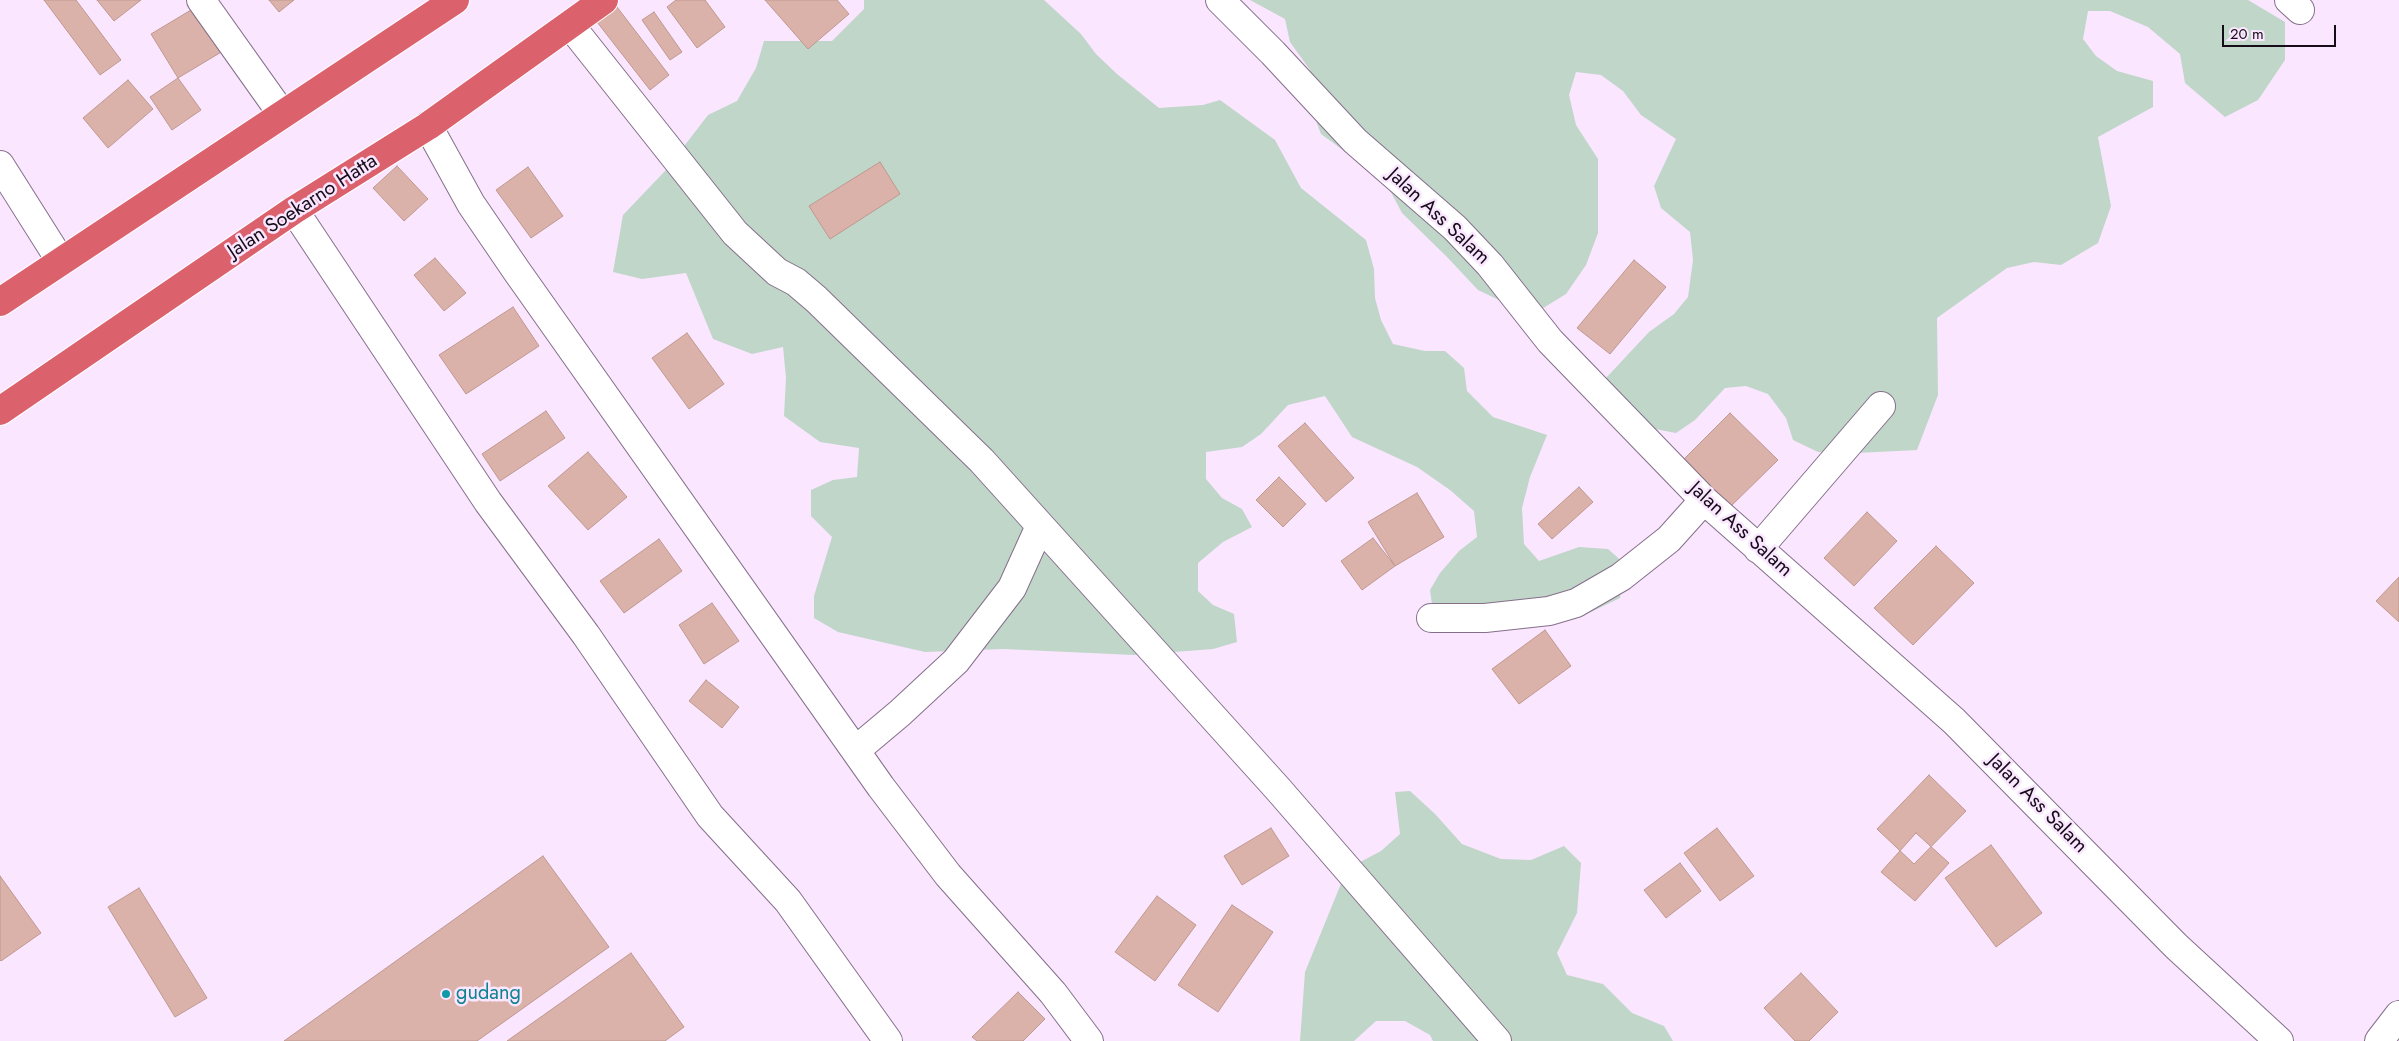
<!DOCTYPE html>
<style>
body{margin:0}
#map{position:relative;width:2399px;height:1041px;overflow:hidden;background:#fae6ff;font-family:Jost,sans-serif}
canvas{display:block}
.scale{position:absolute;left:2222px;top:25px;width:114px;height:22px;box-sizing:border-box;border:2px solid #150c17;border-top:0;padding-left:6px;font-size:15px;line-height:18px;white-space:nowrap;color:#150c17;-webkit-text-stroke:4px #fae6ff;paint-order:stroke}
</style>
<div id="map">
<canvas width="2399" height="1041"></canvas>
<div class="scale">20 m</div>
</div>
<script>
const context = document.querySelector('canvas').getContext('2d');
context.lineJoin = 'round';
function fillPath(path, color) {
  context.fillStyle = color;
  context.fill(path, 'evenodd');
}
function poly(rows) {
  const path = new Path2D();
  for (const r of rows) {
    path.moveTo(r[0], r[1]);
    for (let i = 2; i < r.length; i += 2) path.lineTo(r[i], r[i + 1]);
  }
  return path;
}
function stroke(path, color, width, dash) {
  context.strokeStyle = color;
  context.lineWidth = width;
  context.lineCap = dash ? 'butt' : 'round';
  context.setLineDash(dash || []);
  context.stroke(path);
}
function label(font, color, halo, rows, align = 'center') {
  context.font = font + ' Jost,sans-serif';
  context.lineWidth = 5;
  context.setLineDash([]);
  context.textBaseline = 'middle';
  context.strokeStyle = halo;
  context.fillStyle = color;
  for (const [text, x, y, turn = 0] of rows) {
    context.save();
    context.translate(x, y);
    context.rotate((+turn || 0) * Math.PI / 180);
    context.textAlign = isNaN(turn) ? turn : align;
    if (halo) context.strokeText(text, 0, 0);
    context.fillText(text, 0, 0);
    context.restore();
  }
}
fillPath(poly([
 [864,0,1044,0,1081,34,1096,54,1117,74,1159,108,1203,105,1220,100,1275,140,1301,188,1366,240,1374,269,1375,298,1381,320,1393,344,1425,351,1445,351,1464,368,1467,391,1493,417,1547,435,1530,477,1522,508,1524,544,1539,561,1579,547,1608,549,1625,564,1620,598,1591,612,1549,612,1434,618,1430,590,1440,573,1459,551,1477,537,1474,511,1450,490,1417,467,1352,437,1325,396,1288,405,1261,434,1242,447,1206,452,1206,479,1222,498,1242,509,1252,527,1223,542,1198,563,1198,591,1213,605,1234,614,1237,642,1213,649,1134,655,1003,649,925,652,838,632,814,618,814,596,832,537,811,516,811,490,833,480,857,477,859,448,820,442,784,416,786,378,783,347,752,354,713,339,686,273,642,279,613,272,623,215,665,171,708,115,737,101,756,68,764,41,832,41,864,9],
 [1250,0,2248,0,2285,22,2285,60,2258,100,2225,117,2185,83,2180,54,2148,27,2110,11,2088,11,2083,39,2096,56,2117,71,2153,81,2153,107,2098,137,2111,206,2098,243,2061,265,2034,262,2007,268,1937,318,1938,395,1917,450,1857,453,1818,452,1793,440,1786,418,1768,394,1746,386,1725,388,1695,420,1676,433,1634,425,1605,398,1606,378,1649,332,1674,314,1688,297,1693,260,1690,232,1661,208,1654,186,1676,139,1641,115,1623,91,1601,75,1576,72,1569,95,1576,125,1598,159,1598,233,1586,265,1566,294,1540,310,1520,310,1478,290,1447,257,1402,213,1385,181,1321,134,1310,105,1310,70,1290,42,1285,19],
 [1410,791,1435,814,1462,844,1501,859,1531,860,1564,846,1581,863,1577,913,1557,953,1567,975,1603,984,1632,1013,1664,1026,1673,1041,1433,1041,1430,1035,1405,1021,1376,1021,1354,1041,1300,1041,1305,972,1347,869,1381,851,1400,834,1395,792]
]), '#c0d6c9');
const building = poly([
 [44,0,76,0,121,60,100,75,44,0],
 [97,0,141,0,114,21,97,0],
 [269,0,294,0,279,12,269,0],
 [676,0,705,0,725,27,697,48,667,7,676,0],
 [765,0,837,0,849,14,808,49,765,0],
 [196,7,223,51,178,78,151,34,196,7],
 [617,7,669,75,650,90,597,22,617,7],
 [654,12,682,52,670,60,642,20,654,12],
 [178,78,201,110,172,130,150,97,178,78],
 [128,80,153,109,108,148,83,118,128,80],
 [880,162,900,194,830,239,809,206,880,162],
 [397,166,428,199,404,221,373,188,397,166],
 [528,167,563,216,531,238,496,190,528,167],
 [435,258,466,293,444,311,414,275,435,258],
 [1634,260,1666,287,1610,354,1577,328,1634,260],
 [513,307,539,346,466,394,439,355,513,307],
 [687,333,724,384,689,409,652,358,687,333],
 [546,411,565,438,500,481,482,454,546,411],
 [1730,413,1778,460,1728,509,1681,462,1730,413],
 [1305,423,1354,478,1326,502,1278,446,1305,423],
 [588,452,627,497,588,530,548,486,588,452],
 [1279,477,1306,504,1283,527,1256,500,1279,477],
 [1579,487,1593,502,1552,539,1538,524,1579,487],
 [1417,493,1444,537,1395,566,1368,522,1417,493],
 [1867,512,1897,541,1854,586,1824,558,1867,512],
 [1373,538,1395,566,1362,590,1341,561,1373,538],
 [659,539,682,571,624,613,600,581,659,539],
 [1936,546,1974,583,1913,645,1874,608,1936,546],
 [2399,577,2399,622,2376,601,2399,577],
 [712,603,739,641,704,664,679,625,712,603],
 [1545,630,1571,666,1519,704,1492,669,1545,630],
 [706,680,739,707,722,728,689,701,706,680],
 [1929,775,1966,811,1914,864,1877,829,1929,775],
 [1271,828,1289,856,1242,885,1224,856,1271,828],
 [1717,828,1754,876,1720,901,1684,853,1717,828],
 [1916,833,1949,863,1915,901,1881,872,1916,833],
 [1991,845,2042,913,1996,947,1945,878,1991,845],
 [543,856,609,947,477,1041,284,1041,543,856],
 [1680,863,1701,891,1666,918,1644,890,1680,863],
 [0,876,41,933,1,961,0,960,0,876],
 [139,888,207,998,175,1017,108,907,139,888],
 [1157,896,1196,925,1155,981,1115,952,1157,896],
 [1232,905,1273,932,1218,1012,1178,985,1232,905],
 [631,953,684,1027,665,1041,507,1041,631,953],
 [1801,973,1838,1012,1809,1041,1795,1041,1764,1008,1801,973],
 [1018,992,1045,1019,1023,1041,977,1041,972,1037,1018,992]
]);
fillPath(building, '#dbb2a9');
stroke(building, '#bf988f', 1);
const minor = poly([
 [201,0,282,114],
 [1220,0,1273,53,1355,141,1455,228,1490,265,1550,341,1704,500,1954,721,2176,946,2279,1041],
 [2289,0,2300,10],
 [570,25,735,233,777,272,796,282,816,299,982,461,1278,789,1497,1041],
 [428,126,471,204,516,270,881,787,948,875,1053,993,1089,1041],
 [0,165,60,260],
 [294,210,488,502,586,635,710,816,788,901,888,1041],
 [1758,549,1881,406],
 [1431,618,1485,618,1549,611,1576,603,1621,577,1669,539,1704,500],
 [856,750,900,713,956,661,1012,588,1040,526],
 [2379,1041,2399,1015]
]);
const highway = poly([
 [0,302,455,0],
 [0,411,294,210,428,126,604,0]
]);
stroke(minor, '#856f8a', 30);
stroke(highway, '#fff', 30);
stroke(minor, '#fff', 28);
stroke(highway, '#db626d', 28);
for (const [x, y, r, color] of [
 [446,994,5,"#0f9aa8"]
]) {
  const dot = new Path2D();
  dot.arc(x, y, r, 0, 2 * Math.PI);
  context.fillStyle = color;
  context.fill(dot);
  stroke(dot, '#fae6ff', 2);
}
label('20px', '#150c17', '#fae6ff', [
 ["Jalan Soekarno Hatta",303,207,-33],
 ["Jalan Ass Salam",1438,217,43],
 ["Jalan Ass Salam",1740,530,42],
 ["Jalan Ass Salam",2037,804,45]
]);
label('20px', '#0d838f', '#fae6ff', [
 ["gudang",456,994]
], 'left');
</script>
